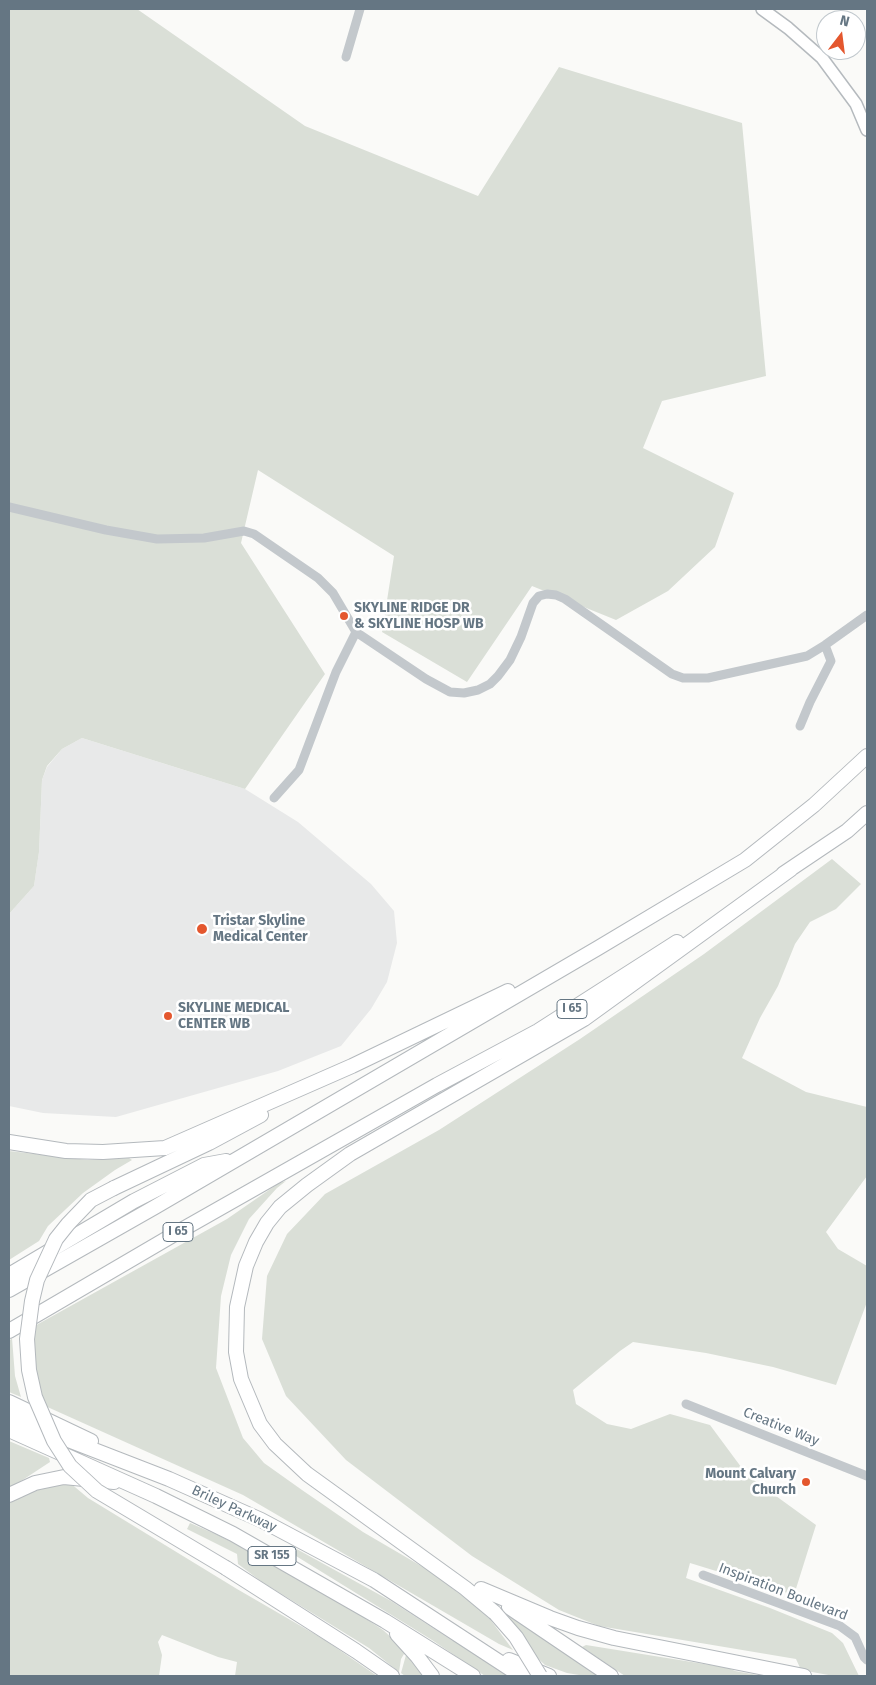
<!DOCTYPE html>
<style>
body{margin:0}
#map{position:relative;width:876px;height:1685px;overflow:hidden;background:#fafaf8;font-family:"Fira Sans",sans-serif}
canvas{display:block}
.frame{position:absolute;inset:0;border:10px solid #657683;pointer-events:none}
.north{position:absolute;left:816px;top:10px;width:50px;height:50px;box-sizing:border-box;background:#fff;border:1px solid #c1c8cd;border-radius:50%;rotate:15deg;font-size:14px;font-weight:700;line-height:20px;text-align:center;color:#657683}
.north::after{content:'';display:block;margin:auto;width:18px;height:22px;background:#e4572e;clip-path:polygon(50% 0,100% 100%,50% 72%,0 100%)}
</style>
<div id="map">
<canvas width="876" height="1685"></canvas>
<div class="frame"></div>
<div class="north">N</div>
</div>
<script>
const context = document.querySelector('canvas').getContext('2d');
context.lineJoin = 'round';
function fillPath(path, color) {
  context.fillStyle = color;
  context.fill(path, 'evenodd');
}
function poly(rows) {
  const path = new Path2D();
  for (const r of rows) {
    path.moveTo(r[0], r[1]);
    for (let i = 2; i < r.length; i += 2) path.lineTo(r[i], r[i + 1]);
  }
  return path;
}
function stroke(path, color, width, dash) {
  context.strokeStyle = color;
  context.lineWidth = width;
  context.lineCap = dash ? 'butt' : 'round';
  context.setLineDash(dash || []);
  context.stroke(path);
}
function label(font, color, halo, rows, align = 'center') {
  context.font = font + ' "Fira Sans",sans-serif';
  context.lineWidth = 5;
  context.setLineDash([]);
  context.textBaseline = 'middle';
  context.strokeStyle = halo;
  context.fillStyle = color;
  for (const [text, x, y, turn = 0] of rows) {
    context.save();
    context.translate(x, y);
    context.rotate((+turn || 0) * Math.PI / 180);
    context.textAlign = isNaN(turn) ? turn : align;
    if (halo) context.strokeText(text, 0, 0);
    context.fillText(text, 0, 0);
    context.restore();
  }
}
fillPath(poly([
 [82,738,245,789,298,822,371,884,394,911,397,943,387,982,371,1009,341,1046,278,1071,116,1117,43,1113,9,1106,9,914,34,886,39,852,42,780,47,767,62,749]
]), '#e8e9e9');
fillPath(poly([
 [9,9,137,9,305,126,478,196,559,67,742,123,766,376,662,401,643,448,734,493,715,547,668,591,616,620,532,586,467,682,382,632,394,556,258,470,241,543,325,674,245,789,82,738,62,749,47,766,42,780,39,852,34,886,9,914],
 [832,859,861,884,836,909,810,922,795,944,778,986,760,1018,742,1058,806,1092,867,1107,867,1176,826,1232,838,1249,867,1266,867,1302,836,1385,773,1367,706,1353,633,1342,620,1351,573,1390,576,1404,607,1424,631,1429,670,1414,710,1425,747,1475,816,1525,794,1595,690,1563,686,1578,770,1608,832,1633,843,1643,859,1676,834,1676,801,1670,796,1659,599,1626,559,1610,472,1556,346,1460,286,1396,262,1339,267,1276,287,1234,325,1194,439,1130,580,1039,704,954],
 [9,1151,88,1160,129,1158,132,1160,115,1170,83,1193,48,1226,39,1241,9,1260],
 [286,1181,277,1188,249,1219,231,1255,221,1296,216,1368,243,1438,264,1463,302,1490,363,1532,428,1570,472,1603,490,1619,513,1650,499,1644,243,1495,43,1405,33,1377,31,1328,227,1219,279,1183],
 [12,1338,15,1376,21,1397,9,1392,9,1341],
 [9,1441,49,1458,50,1462,9,1489],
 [69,1482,88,1498,237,1589,325,1640,377,1676,235,1676,237,1662,218,1657,162,1635,158,1642,162,1655,159,1676,9,1676,9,1500,32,1488],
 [190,1523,220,1536,274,1564,348,1607,383,1630,402,1647,425,1676,405,1676,401,1673,406,1655,404,1654,401,1659,399,1672,369,1648,262,1582,238,1564,237,1554,187,1529],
 [293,1547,391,1601,453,1641,455,1639,510,1676,485,1676,432,1640,296,1556],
 [503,1612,577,1659,602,1676,585,1676,567,1673,545,1665,532,1653,502,1613],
 [586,1645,729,1668,735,1671,763,1676,625,1676,582,1647]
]), '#dadfd7');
const major = poly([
 [762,9,788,28,822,58,856,104,867,130]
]);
const highway = poly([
 [783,874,847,831,867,813],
 [9,1142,66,1151,103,1152,165,1148,352,1066,508,991],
 [114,1188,209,1143,261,1115],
 [9,1275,134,1201,204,1165,226,1161],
 [9,1290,155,1207,598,948,745,860,814,805,867,756],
 [9,1331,185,1228,437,1085,538,1031,677,942],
 [9,1402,91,1441],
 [9,1417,169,1479,261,1520,374,1580,521,1676],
 [9,1430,156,1496,233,1534,385,1621,473,1676],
 [9,1495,35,1483,64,1477,114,1482],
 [226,1568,356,1651,392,1676],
 [481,1589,550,1618,578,1628,614,1638,804,1676],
 [509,1607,611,1676],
 [495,1613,465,1588,307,1474,275,1444,260,1424,241,1379,236,1352,237,1307,246,1266,256,1242,267,1223,280,1207,307,1185,350,1154,584,1019,791,869],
 [397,1634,417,1656,432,1676],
 [509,1660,549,1676]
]);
stroke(major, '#b5babe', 14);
stroke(highway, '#b4b9bd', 16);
stroke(poly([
 [346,57,360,9],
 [9,507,106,530,157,539,204,538,244,531,254,534,318,578,333,593,356,632,426,679,450,692,464,693,478,690,490,684,498,676,510,660,521,637,533,603,539,596,547,594,556,595,565,599,672,674,683,678,708,678,807,656,825,645,867,615],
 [800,726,810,702,831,661,825,645],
 [274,798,299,770,336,672,356,632],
 [686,1404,867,1476],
 [703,1575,840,1626,855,1637,864,1657,867,1660]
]), '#c3c8cc', 9);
stroke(major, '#fff', 11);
stroke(highway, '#fff', 14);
const highwayBridge = poly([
 [114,1188,91,1200,68,1224,56,1239,37,1280,32,1301,27,1339,29,1370,35,1397,54,1441,70,1466,97,1491,226,1568],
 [495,1613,516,1637,540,1676]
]);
stroke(highwayBridge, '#b4b9bd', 16, []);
stroke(highwayBridge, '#fff', 14);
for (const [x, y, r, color] of [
 [344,616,5,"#e4572e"],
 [202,929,6,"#e4572e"],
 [168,1016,5,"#e4572e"],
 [806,1482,5,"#e4572e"]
]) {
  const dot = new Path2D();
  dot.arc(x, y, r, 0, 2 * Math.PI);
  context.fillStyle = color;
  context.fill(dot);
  stroke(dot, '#fff', 2);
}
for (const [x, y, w] of [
 [572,1009,30],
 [178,1232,30],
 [272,1556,48]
]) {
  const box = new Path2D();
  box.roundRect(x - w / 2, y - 9.5, w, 19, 4);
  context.fillStyle = '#fff';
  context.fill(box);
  stroke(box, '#657683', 1);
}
label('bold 12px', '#657683', null, [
 ["I 65",572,1009],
 ["I 65",178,1232],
 ["SR 155",272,1556]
]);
label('bold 14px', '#657683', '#fff', [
 ["SKYLINE RIDGE DR",354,608],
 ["& SKYLINE HOSP WB",354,624],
 ["Tristar Skyline",213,921],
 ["Medical Center",213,937],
 ["SKYLINE MEDICAL",178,1008],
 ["CENTER WB",178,1024],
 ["Mount Calvary",796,1474,"right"],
 ["Church",796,1490,"right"]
], 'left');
label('14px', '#657683', '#fff', [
 ["Creative Way",781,1427,22],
 ["Briley Parkway",234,1509,25],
 ["Inspiration Boulevard",783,1592,21]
]);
</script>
